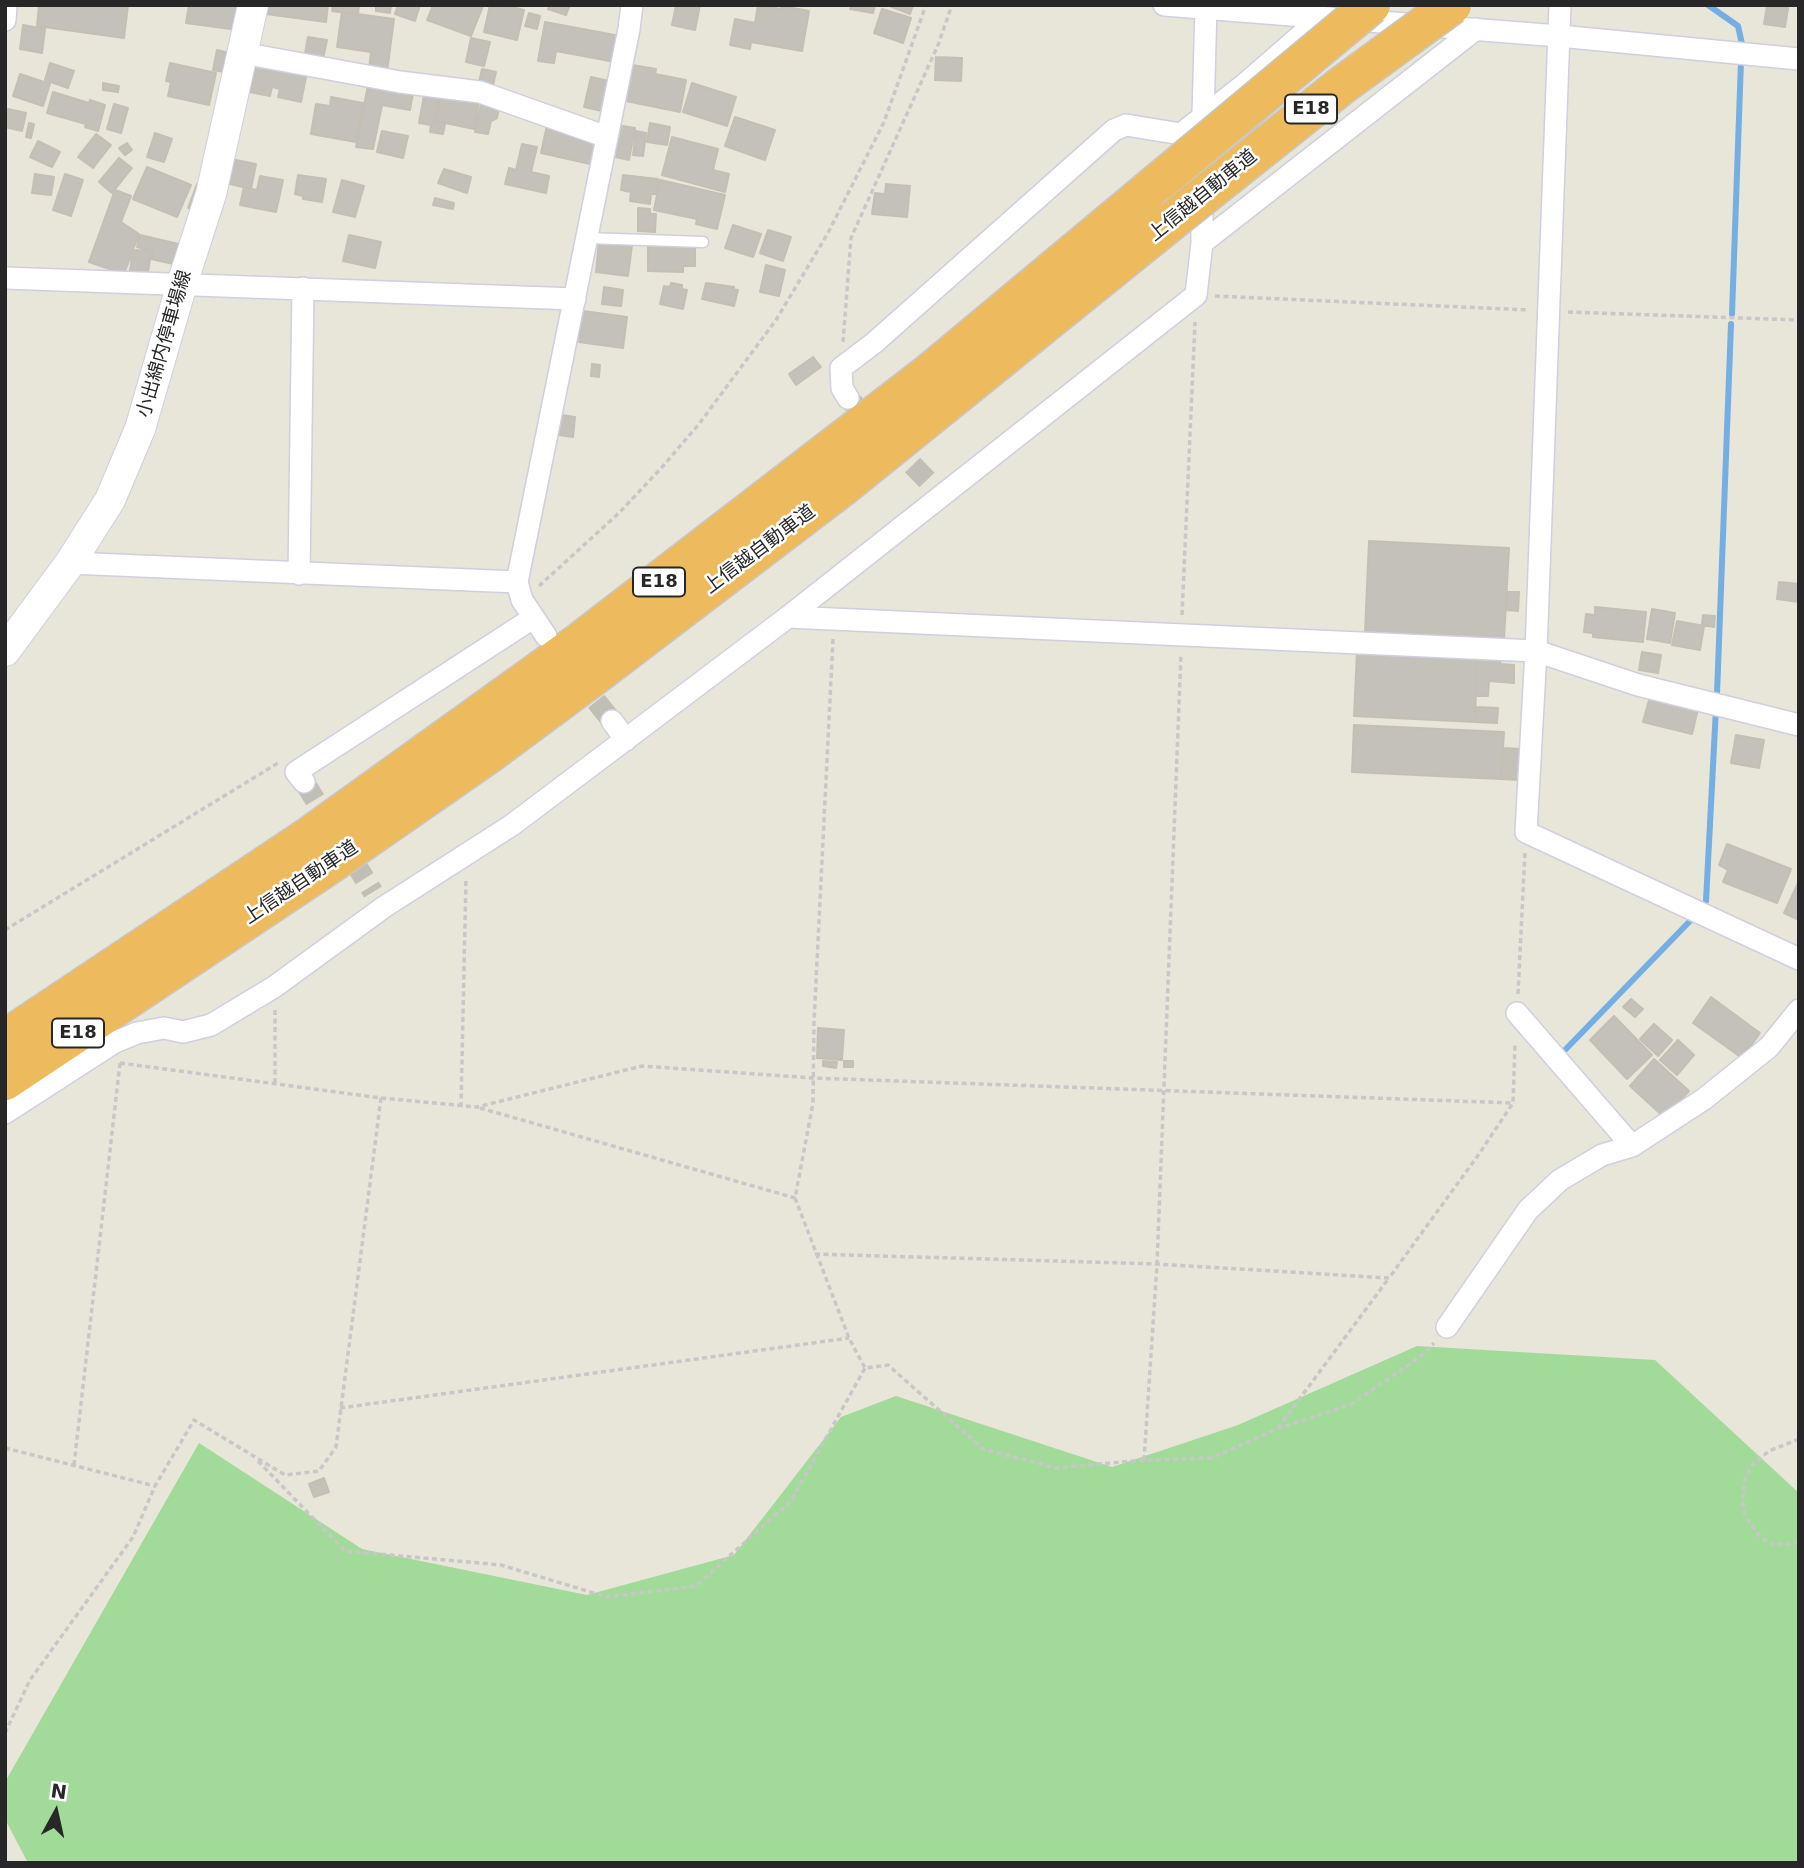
<!DOCTYPE html>
<meta charset="utf-8">
<style>
body{margin:0}
#map{position:relative;width:1804px;height:1868px;overflow:hidden;background:#e8e5d9;font-family:"DejaVu Sans",sans-serif}
canvas{display:block}
.frame{position:absolute;inset:0;border:7px solid #272727;pointer-events:none}
.north{position:absolute;left:21px;top:1777px;width:70px;height:70px;-webkit-text-stroke:5px #fff;paint-order:stroke;rotate:8deg;font-size:19px;font-weight:700;line-height:28px;text-align:center;color:#272727}
.north::after{content:'';display:block;margin:auto;width:24px;height:32px;background:#272727;clip-path:polygon(50% 0,100% 100%,50% 72%,0 100%)}
</style>
<div id="map">
<canvas width="1804" height="1868"></canvas>
<div class="frame"></div>
<div class="north">N</div>
</div>
<script>
const context = document.querySelector('canvas').getContext('2d');
context.lineJoin = 'round';
function fillPath(path, color) {
  context.fillStyle = color;
  context.fill(path, 'evenodd');
}
function poly(rows) {
  const path = new Path2D();
  for (const r of rows) {
    path.moveTo(r[0], r[1]);
    for (let i = 2; i < r.length; i += 2) path.lineTo(r[i], r[i + 1]);
  }
  return path;
}
function stroke(path, color, width, dash) {
  context.strokeStyle = color;
  context.lineWidth = width;
  context.lineCap = dash ? 'butt' : 'round';
  context.setLineDash(dash || []);
  context.stroke(path);
}
function label(font, color, halo, rows, align = 'center') {
  context.font = font + ' "DejaVu Sans","Noto Sans JP",sans-serif';
  context.lineWidth = 5;
  context.setLineDash([]);
  context.textBaseline = 'middle';
  context.strokeStyle = halo;
  context.fillStyle = color;
  for (const [text, x, y, turn = 0] of rows) {
    context.save();
    context.translate(x, y);
    context.rotate((+turn || 0) * Math.PI / 180);
    context.textAlign = isNaN(turn) ? turn : align;
    if (halo) context.strokeText(text, 0, 0);
    context.fillText(text, 0, 0);
    context.restore();
  }
}
fillPath(poly([
 [1417,1346,1655,1360,1799,1493,1799,1863,28,1863,5,1819,5,1782,199,1443,362,1549,587,1595,734,1555,841,1417,896,1396,1112,1467,1238,1425]
]), '#a2da9a');
stroke(poly([
 [1708,5,1738,26,1742,44],
 [1732,314,1741,61],
 [1717,694,1731,324],
 [1706,901,1716,708],
 [1565,1050,1690,921]
]), '#74aee2', 6);
const building = poly([
 [39,5,128,5,124,38,37,26,39,5],
 [189,5,241,5,238,30,186,23,189,5],
 [267,5,328,5,326,22,266,14,267,5],
 [333,5,359,5,358,15,332,11,333,5],
 [376,5,391,5,390,13,376,11,376,5],
 [398,5,420,5,415,21,395,14,398,5],
 [433,5,481,5,483,6,471,36,427,20,433,5],
 [490,5,505,5,524,10,517,40,484,32,490,5],
 [550,5,570,5,566,15,548,9,550,5],
 [676,5,700,5,695,30,672,25,676,5],
 [758,5,781,9,782,6,809,11,802,51,751,42,750,49,730,45,735,19,755,23,758,5],
 [851,5,875,5,873,13,850,9,851,5],
 [887,5,913,5,910,14,887,5],
 [1767,6,1788,8,1785,27,1764,24,1767,6],
 [882,9,911,18,903,43,874,33,882,9],
 [342,12,394,19,387,72,369,70,371,52,337,47,342,12],
 [529,13,540,16,537,29,525,26,529,13],
 [545,22,620,36,615,62,556,51,554,63,538,61,545,22],
 [23,25,45,29,42,53,20,49,23,25],
 [308,37,327,40,322,63,304,59,308,37],
 [471,38,490,42,484,66,466,62,471,38],
 [217,50,234,54,230,73,213,70,217,50],
 [936,57,962,58,961,81,935,80,936,57],
 [245,60,307,72,301,102,278,97,280,89,272,87,270,96,239,90,245,60],
 [50,63,74,71,68,88,45,80,50,63],
 [170,63,216,73,209,105,168,96,171,82,166,81,170,63],
 [632,65,656,69,655,74,686,80,680,112,626,101,632,65],
 [482,69,496,72,492,90,478,87,482,69],
 [20,74,50,84,43,106,13,96,20,74],
 [591,77,609,81,602,111,584,107,591,77],
 [369,80,414,87,410,110,382,105,373,149,356,147,369,80],
 [103,83,119,86,118,92,103,90,103,83],
 [692,83,736,97,727,126,683,112,692,83],
 [425,90,440,92,434,122,445,124,443,134,430,132,431,125,419,123,425,90],
 [53,92,89,103,90,100,105,105,98,131,85,127,86,124,47,113,53,92],
 [441,94,479,101,474,129,436,121,441,94],
 [331,97,363,103,356,142,311,134,316,104,330,106,331,97],
 [114,104,128,108,121,133,107,129,114,104],
 [481,104,499,108,497,118,491,121,488,134,475,132,481,104],
 [8,109,26,113,22,131,5,127,8,109],
 [735,117,775,130,765,160,725,146,735,117],
 [29,123,34,124,31,138,26,137,29,123],
 [650,123,670,127,667,145,647,142,650,123],
 [547,125,601,136,595,165,541,153,547,125],
 [616,125,635,128,629,160,611,156,616,125],
 [382,131,408,136,403,158,377,152,382,131],
 [636,131,646,133,643,156,633,155,636,131],
 [155,133,172,139,164,162,147,157,155,133],
 [96,134,111,145,93,168,78,157,96,134],
 [672,137,718,149,713,170,729,174,725,192,662,175,672,137],
 [38,141,60,152,52,167,30,157,38,141],
 [127,143,132,150,125,155,119,148,127,143],
 [522,144,537,147,531,172,549,176,546,193,505,184,509,168,516,170,522,144],
 [119,158,132,168,112,193,99,182,119,158],
 [225,158,256,164,251,189,218,181,225,158],
 [147,167,191,185,177,217,133,199,147,167],
 [444,169,471,177,467,193,438,183,444,169],
 [35,174,54,177,51,195,32,193,35,174],
 [65,174,83,180,71,216,53,210,65,174],
 [298,175,326,179,322,202,303,199,303,196,295,194,298,175],
 [623,175,658,179,656,194,651,194,650,204,630,201,631,192,621,190,623,175],
 [260,176,283,180,276,212,240,205,244,187,257,190,260,176],
 [342,180,364,186,355,217,333,212,342,180],
 [660,180,725,195,717,229,696,224,697,219,654,210,660,180],
 [197,184,209,189,199,212,188,208,197,184],
 [886,184,910,186,907,217,872,214,875,193,885,194,886,184],
 [115,190,131,196,121,222,139,234,124,274,89,262,115,190],
 [435,198,454,203,453,209,433,205,435,198],
 [638,208,650,209,650,214,656,214,655,232,638,231,638,208],
 [733,225,761,234,753,257,725,248,733,225],
 [768,230,791,237,783,261,760,253,768,230],
 [140,235,183,245,178,265,151,259,153,251,137,247,140,235],
 [349,235,381,242,375,268,343,261,349,235],
 [599,241,632,245,628,276,596,272,599,241],
 [648,245,695,246,695,266,683,266,683,272,648,271,648,245],
 [133,250,151,251,148,272,130,271,133,250],
 [766,265,785,270,779,296,760,292,766,265],
 [671,283,682,285,682,289,687,290,683,309,660,304,664,286,670,287,671,283],
 [706,283,734,287,733,289,738,290,734,306,702,299,706,283],
 [604,287,623,290,621,306,602,304,604,287],
 [583,311,627,317,623,348,579,342,583,311],
 [813,357,821,367,796,385,789,374,813,357],
 [592,364,600,365,599,377,591,376,592,364],
 [561,415,575,417,573,437,559,435,561,415],
 [1369,541,1509,548,1504,639,1365,632,1369,541],
 [1779,582,1799,584,1799,602,1777,599,1779,582],
 [1507,592,1519,592,1518,611,1506,610,1507,592],
 [1595,607,1646,612,1643,642,1593,637,1593,633,1584,632,1586,614,1595,615,1595,607],
 [1652,609,1675,613,1670,643,1647,639,1652,609],
 [1703,615,1715,616,1714,627,1702,625,1703,615],
 [1677,621,1704,626,1700,650,1672,645,1677,621],
 [1357,652,1477,657,1475,722,1354,716,1357,652],
 [1642,652,1661,655,1658,673,1639,670,1642,652],
 [1477,657,1501,658,1500,664,1514,665,1514,683,1489,681,1488,696,1476,696,1477,657],
 [1651,693,1699,705,1692,734,1643,722,1651,693],
 [1476,707,1498,708,1497,723,1475,722,1476,707],
 [1354,725,1504,732,1501,779,1352,772,1354,725],
 [1736,735,1764,740,1759,768,1731,763,1736,735],
 [1503,748,1520,749,1519,780,1501,779,1503,748],
 [1727,844,1791,869,1777,903,1723,882,1728,870,1719,865,1727,844],
 [1799,881,1799,920,1784,913,1799,881],
 [1711,997,1760,1033,1742,1058,1693,1023,1711,997],
 [1631,999,1643,1009,1635,1017,1623,1007,1631,999],
 [1614,1016,1652,1055,1627,1079,1590,1040,1614,1016],
 [1654,1024,1672,1040,1658,1056,1640,1039,1654,1024],
 [818,1028,844,1030,842,1060,817,1058,818,1028],
 [1678,1040,1694,1055,1677,1075,1660,1060,1678,1040],
 [1654,1059,1689,1091,1665,1118,1630,1086,1654,1059],
 [823,1061,837,1062,836,1068,823,1066,823,1061],
 [844,1061,853,1061,853,1067,844,1067,844,1061],
 [324,1478,329,1492,314,1497,309,1484,324,1478]
]);
fillPath(building, '#c3c1b9');
stroke(building, '#c3c0b3', 2);
stroke(poly([
 [848,398,927,480],
 [577,677,612,721],
 [304,782,373,892]
]), '#c1bfb5', 21, [21, 10]);
const lane = poly([
 [587,238,703,242]
]);
const street = poly([
 [1164,5,1559,36,1799,59],
 [1560,5,1536,651,1526,832,1799,959],
 [5,20,6,5],
 [242,53,400,82,480,92,607,137],
 [1202,150,1206,8],
 [1202,243,1476,29],
 [5,278,575,299],
 [848,398,842,388,841,368,874,343,1114,130,1126,125,1181,134,1245,84,1322,17],
 [70,563,517,582],
 [299,574,303,288],
 [788,617,1536,651,1638,685,1799,725],
 [546,636,522,600,517,582,629,29,632,5],
 [612,721,626,740],
 [304,782,296,772,533,618],
 [1517,1013,1632,1146,1704,1099,1769,1047,1799,1010],
 [5,1113,115,1042,137,1033,164,1028,183,1032,211,1025,274,987,384,907,512,825,788,617,1196,295,1202,243,1202,192],
 [1447,1327,1528,1210,1560,1180,1602,1155,1632,1146]
]);
const secondary = poly([
 [5,651,70,563,110,500,140,429,182,284,211,194,253,5]
]);
const highway = poly([
 [5,1039,311,835,577,644,928,374,1161,180],
 [5,1081,332,863,486,756,594,676,841,488,1174,219]
]);
stroke(lane, '#cfcfdf', 13);
stroke(street, '#cfcfdf', 24);
stroke(secondary, '#cfcfdf', 32);
stroke(highway, '#c7c7c7', 41);
stroke(poly([
 [1215,296,1529,310],
 [1568,312,1799,320],
 [843,342,851,238,938,45,952,5],
 [539,586,619,513,664,465,699,424,776,320,828,233,884,122,926,5],
 [1182,615,1195,322],
 [833,639,814,1022,813,1103,795,1198,849,1338,865,1368,888,1365,983,1449,1056,1468,1144,1460,1211,1458,1277,1429,1352,1404,1424,1354,1434,1343],
 [5,930,278,763],
 [1518,994,1525,852],
 [275,1010,275,1084],
 [120,1063,381,1098,477,1107,642,1066,813,1078,1513,1103],
 [461,1107,466,878],
 [480,1108,795,1198],
 [815,1254,1157,1264,1389,1278,1479,1154,1513,1103,1515,1044],
 [340,1408,849,1338],
 [1278,1428,1389,1278],
 [1799,1439,1769,1451,1752,1465,1745,1479,1742,1500,1745,1515,1760,1537,1774,1545,1799,1543],
 [5,1448,155,1486],
 [1144,1460,1157,1264,1181,654],
 [258,1461,345,1551,501,1565,607,1597,696,1586,791,1501,865,1368],
 [74,1465,120,1063],
 [5,1733,30,1680,133,1537,155,1486,194,1420,285,1475,319,1471,336,1447,381,1098]
]), '#c7c7c7', 3.5, [5, 3.5]);
stroke(lane, '#fff', 10);
stroke(street, '#fff', 21);
stroke(secondary, '#fff', 30);
stroke(highway, '#eeba5e', 38);
const highwayBridge = poly([
 [1161,180,1371,5],
 [1174,219,1341,86,1452,5]
]);
stroke(highwayBridge, '#c7c7c7', 41, []);
stroke(highwayBridge, '#eeba5e', 38);
for (const [x, y, w] of [
 [1311,109,52],
 [659,582,52],
 [78,1033,52]
]) {
  const box = new Path2D();
  box.roundRect(x - w / 2, y - 14.5, w, 29, 5);
  context.fillStyle = '#fff';
  context.fill(box);
  stroke(box, '#272727', 2);
}
label('bold 18px', '#272727', null, [
 ["E18",1311,109],
 ["E18",659,582],
 ["E18",78,1033]
]);
label('19px', '#272727', '#fff', [
 ["上信越自動車道",1203,196,-39],
 ["小出綿内停車場線",165,344,-74],
 ["上信越自動車道",760,550,-37],
 ["上信越自動車道",301,883,-34]
]);
</script>
